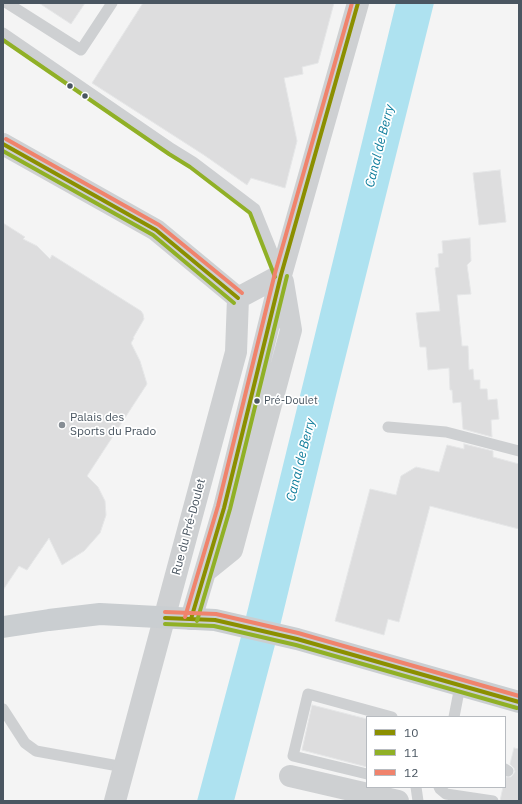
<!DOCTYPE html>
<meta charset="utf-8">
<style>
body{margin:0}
#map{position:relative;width:522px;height:804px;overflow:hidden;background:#f4f4f4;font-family:"IBM Plex Sans",sans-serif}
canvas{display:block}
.frame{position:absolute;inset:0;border:4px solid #4a5661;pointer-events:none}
.legend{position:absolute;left:366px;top:716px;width:140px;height:72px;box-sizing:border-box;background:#fff;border:1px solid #b7bbc0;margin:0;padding:5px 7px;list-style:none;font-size:12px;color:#4a5661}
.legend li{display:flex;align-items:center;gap:8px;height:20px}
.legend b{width:20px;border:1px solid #b7bbc0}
</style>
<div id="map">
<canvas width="522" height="804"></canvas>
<div class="frame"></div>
<ul class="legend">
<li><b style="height:5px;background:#8b8f00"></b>10</li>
<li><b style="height:5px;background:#90b026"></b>11</li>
<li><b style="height:5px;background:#f0836c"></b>12</li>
</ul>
</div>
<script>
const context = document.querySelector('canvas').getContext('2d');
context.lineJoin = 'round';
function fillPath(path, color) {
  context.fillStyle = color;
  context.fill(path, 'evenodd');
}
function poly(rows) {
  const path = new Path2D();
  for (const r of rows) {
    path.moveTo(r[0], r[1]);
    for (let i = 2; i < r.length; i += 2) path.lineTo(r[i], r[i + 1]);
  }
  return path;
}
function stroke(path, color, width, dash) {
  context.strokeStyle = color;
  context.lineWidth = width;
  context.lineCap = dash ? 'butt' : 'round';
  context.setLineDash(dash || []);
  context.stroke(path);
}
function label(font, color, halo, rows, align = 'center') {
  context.font = font + ' "IBM Plex Sans",sans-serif';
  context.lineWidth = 3.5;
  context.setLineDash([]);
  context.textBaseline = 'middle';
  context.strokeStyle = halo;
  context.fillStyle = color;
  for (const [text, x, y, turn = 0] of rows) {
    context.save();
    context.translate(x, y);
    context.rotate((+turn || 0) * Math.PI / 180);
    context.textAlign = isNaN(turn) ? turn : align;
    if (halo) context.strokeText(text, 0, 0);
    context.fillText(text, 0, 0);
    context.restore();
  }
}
fillPath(poly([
 [396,3,434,3,336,395,281,622,234,801,197,801,242,633]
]), '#aee2f0');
const building = poly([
 [39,3,85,3,71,24,39,3],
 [143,3,334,3,318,63,302,67,303,74,284,78,297,141,285,188,251,178,247,185,204,155,92,83,143,3],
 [500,170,506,222,479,225,473,173,500,170],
 [3,223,25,237,23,239,37,246,50,259,52,255,141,311,143,314,144,319,133,338,134,338,131,343,140,361,147,384,87,476,98,487,105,501,106,515,100,533,84,551,62,565,49,538,27,570,19,566,3,590,3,223],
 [470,238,471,261,467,265,471,294,457,295,462,346,468,346,469,370,473,369,474,380,480,380,480,389,487,389,488,400,497,399,499,419,491,420,492,437,463,429,461,402,453,403,452,390,450,390,449,368,428,370,426,347,420,347,416,313,440,311,435,268,439,267,438,254,443,253,442,241,470,238],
 [464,444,493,451,493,457,519,464,519,529,430,506,399,622,388,619,384,635,335,621,370,489,396,495,401,476,416,467,439,472,447,445,464,449,464,444],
 [312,705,367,719,367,767,302,750,312,705],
 [514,748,519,749,519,801,500,801,503,787,505,787,506,777,511,777,515,772,514,768,510,764,514,748]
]);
fillPath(building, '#ddddde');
stroke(building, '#e5e6e7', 1);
stroke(poly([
 [7,3,81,50,112,3],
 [3,33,172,149,193,162,255,209,280,271],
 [388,427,446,432,519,451],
 [3,709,25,743,36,751,124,767],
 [454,717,460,686],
 [505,769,508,771],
 [367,774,293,756,308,694,392,717],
 [416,787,418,801],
 [439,787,440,789,446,794,493,801]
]), '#ced0d2', 11);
stroke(poly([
 [3,144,156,230,238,298],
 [238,298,281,275],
 [206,571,232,550,291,330,283,282],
 [191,619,224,508,281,275,358,3],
 [290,776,398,801],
 [115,801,236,352,238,298]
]), '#ced0d2', 22);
stroke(poly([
 [3,627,49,620,100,614,215,620,297,639,519,702]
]), '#caced1', 22);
stroke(poly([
 [3,144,156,230,238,298],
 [165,618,215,620,297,639,519,702],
 [191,619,224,508,281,275,358,3]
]), '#8b8f00', 4);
stroke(poly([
 [3,40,169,154,190,167,250,213,275,277],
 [3,151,153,235,234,303],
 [197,621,230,509,287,276],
 [165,624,214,626,296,645,517,708]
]), '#90b026', 4);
stroke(poly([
 [6,139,159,225,242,293],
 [165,612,216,614,298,633,519,696],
 [185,617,218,506,275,273,352,3]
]), '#f0836c', 4);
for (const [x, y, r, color] of [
 [70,86,3.5,"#4a5661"],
 [85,96,3.5,"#4a5661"],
 [257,401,3.5,"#4a5661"],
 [62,425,4,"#868d94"]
]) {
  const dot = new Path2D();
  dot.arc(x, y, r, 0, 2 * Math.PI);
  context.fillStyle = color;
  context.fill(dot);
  stroke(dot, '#fff', 1.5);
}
label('11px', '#4a5661', '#fff', [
 ["Pré-Doulet",264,401]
], 'left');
label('12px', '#4a5661', '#fff', [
 ["Palais des",70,418],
 ["Sports du Prado",70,432]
], 'left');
label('12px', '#4a5661', '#fff', [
 ["Rue du Pré-Doulet",189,527,-75]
]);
label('italic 13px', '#0c7c9b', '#fff', [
 ["Canal de Berry",380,146,-76],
 ["Canal de Berry",301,460,-76]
]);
</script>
